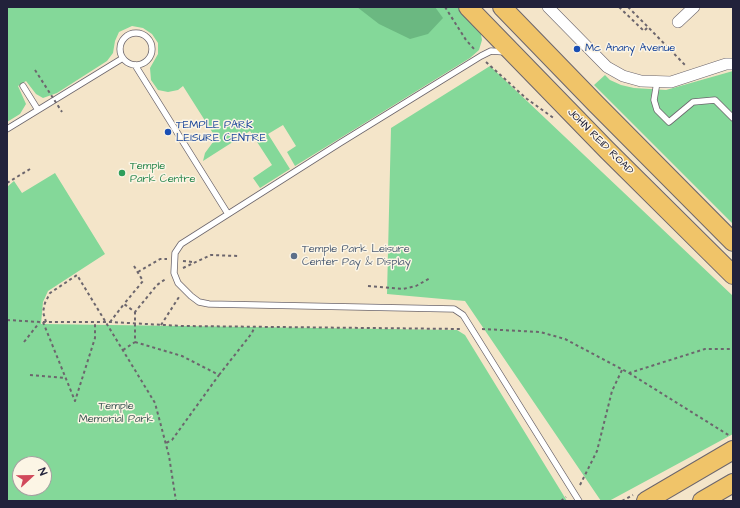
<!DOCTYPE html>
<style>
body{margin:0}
#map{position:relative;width:740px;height:508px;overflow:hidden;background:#f4e5c9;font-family:"Architects Daughter",sans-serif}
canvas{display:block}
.frame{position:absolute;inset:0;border:8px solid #22223b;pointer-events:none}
.north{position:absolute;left:12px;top:456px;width:40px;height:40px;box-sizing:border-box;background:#fcf5e5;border:1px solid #a5a1a1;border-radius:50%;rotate:68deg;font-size:11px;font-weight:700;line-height:16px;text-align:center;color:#22223b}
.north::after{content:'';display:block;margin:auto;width:14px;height:18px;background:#d1495b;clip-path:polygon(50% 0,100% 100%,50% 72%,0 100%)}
</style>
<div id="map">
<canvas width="740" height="508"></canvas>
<div class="frame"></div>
<div class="north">N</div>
</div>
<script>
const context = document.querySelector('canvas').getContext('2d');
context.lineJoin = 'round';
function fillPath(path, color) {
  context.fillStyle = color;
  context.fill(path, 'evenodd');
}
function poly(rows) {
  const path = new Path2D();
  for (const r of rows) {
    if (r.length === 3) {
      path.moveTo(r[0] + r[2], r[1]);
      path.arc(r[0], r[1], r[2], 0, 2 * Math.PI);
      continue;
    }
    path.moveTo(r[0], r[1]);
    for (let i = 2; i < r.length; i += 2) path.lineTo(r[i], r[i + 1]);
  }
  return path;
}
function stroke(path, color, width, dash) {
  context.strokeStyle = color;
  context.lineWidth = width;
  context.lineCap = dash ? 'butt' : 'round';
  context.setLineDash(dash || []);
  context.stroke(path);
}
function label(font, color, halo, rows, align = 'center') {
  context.font = font + ' "Architects Daughter",sans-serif';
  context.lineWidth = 3;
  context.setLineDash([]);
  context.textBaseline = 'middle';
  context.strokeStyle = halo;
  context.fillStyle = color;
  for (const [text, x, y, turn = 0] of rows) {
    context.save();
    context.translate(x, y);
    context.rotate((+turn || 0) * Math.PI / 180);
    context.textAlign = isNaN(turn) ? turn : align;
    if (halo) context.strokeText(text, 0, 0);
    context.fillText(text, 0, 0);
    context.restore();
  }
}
fillPath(poly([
 [7,7,458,7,480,29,482,40,479,50,470,58,295,166,287,152,296,146,283,125,268,134,290,169,260,188,253,178,272,165,250,131,203,161,205,153,216,138,183,86,178,90,168,92,158,90,151,80,150,68,158,54,158,43,152,34,143,28,132,26,119,32,115,41,113,53,107,61,57,93,43,98,36,94,26,81,18,86,26,104,20,114,7,122],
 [490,66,733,296,733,434,609,501,601,501,465,301,387,294,391,128],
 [733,71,733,224,594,85,605,75,610,80,621,85,634,88,666,90],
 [55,173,105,254,48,291,43,302,41,324,457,330,465,335,567,501,7,501,7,187,14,181,22,193],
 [20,464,44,464,44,488,20,488]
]), '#84d899');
fillPath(poly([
 [357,7,435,7,443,18,428,34,410,39,379,24]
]), '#6bb881');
const service = poly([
 [136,49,16],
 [505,52,491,51,481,56,340,143,181,244,175,253,174,273,178,283,191,296,199,302,209,304,454,309,463,315,579,501],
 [135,65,228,214],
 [657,82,654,100,657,110,669,122,693,102,715,100,733,118],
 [23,86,38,110],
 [7,129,123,58]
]);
const minor = poly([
 [548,7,607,67,623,76,641,81,671,82,726,64,733,64],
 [678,22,694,7]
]);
const trunk = poly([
 [468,7,607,150,733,275],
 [502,7,596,104,733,242],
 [646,501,733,450],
 [702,501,733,483]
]);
stroke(service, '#6c666d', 7);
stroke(minor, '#6c666d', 12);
stroke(trunk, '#6c666d', 20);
stroke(poly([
 [445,7,466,40,475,50],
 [619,7,644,31,648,27,685,65],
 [628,7,648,27],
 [486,62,527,99,555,119],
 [7,183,30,169],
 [183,261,193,262],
 [134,266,143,281,124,304,135,312,157,285,167,278],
 [183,268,211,255,238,256],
 [138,272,160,259,167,259],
 [368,286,403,289,416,286,430,278],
 [7,320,40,322,110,322,183,326,461,329],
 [43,322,75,401,95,338,95,322],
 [46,322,43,312,45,303,50,293,77,275,155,403,169,456,176,501],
 [110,322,124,304],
 [161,325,179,297],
 [482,329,540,332,565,339,629,373,705,349,733,349],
 [24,342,39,323],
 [135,342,182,356,219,375,172,440,166,443],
 [123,350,135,342,135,312],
 [629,373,730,436],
 [30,375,66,378],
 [219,375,252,333,255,326],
 [580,485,597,451,612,391,622,370],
 [561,501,566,497],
 [622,501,633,495]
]), '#6c666d', 2, [3, 3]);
stroke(service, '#fff', 5.5);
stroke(minor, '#fff', 11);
stroke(trunk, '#f0c469', 18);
stroke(poly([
 [35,70,62,112]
]), '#6c666d', 2, [3, 3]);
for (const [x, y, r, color] of [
 [577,49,4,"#1a4fb4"],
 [168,132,4,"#1a4fb4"],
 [122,173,4,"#2e9e5b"],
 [294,256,4,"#5c6f8a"]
]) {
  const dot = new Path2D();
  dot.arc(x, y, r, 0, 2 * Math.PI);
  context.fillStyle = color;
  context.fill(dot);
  stroke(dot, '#fcf5e5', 1.5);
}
label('11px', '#164399', '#fcf5e5', [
 ["Mc Anany Avenue",585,49],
 ["TEMPLE PARK",176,126],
 ["LEISURE CENTRE",176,139]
], 'left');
label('11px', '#22223b', '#fcf5e5', [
 ["JOHN REID ROAD",600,142,45]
]);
label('11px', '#27864d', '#fcf5e5', [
 ["Temple",130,167],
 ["Park Centre",130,180]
], 'left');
label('11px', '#4e5e75', '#fcf5e5', [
 ["Temple Park Leisure",302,250],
 ["Center Pay & Display",302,263]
], 'left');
label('11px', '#3f5957', '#fcf5e5', [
 ["Temple",116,407],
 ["Memorial Park",116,420]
]);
</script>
